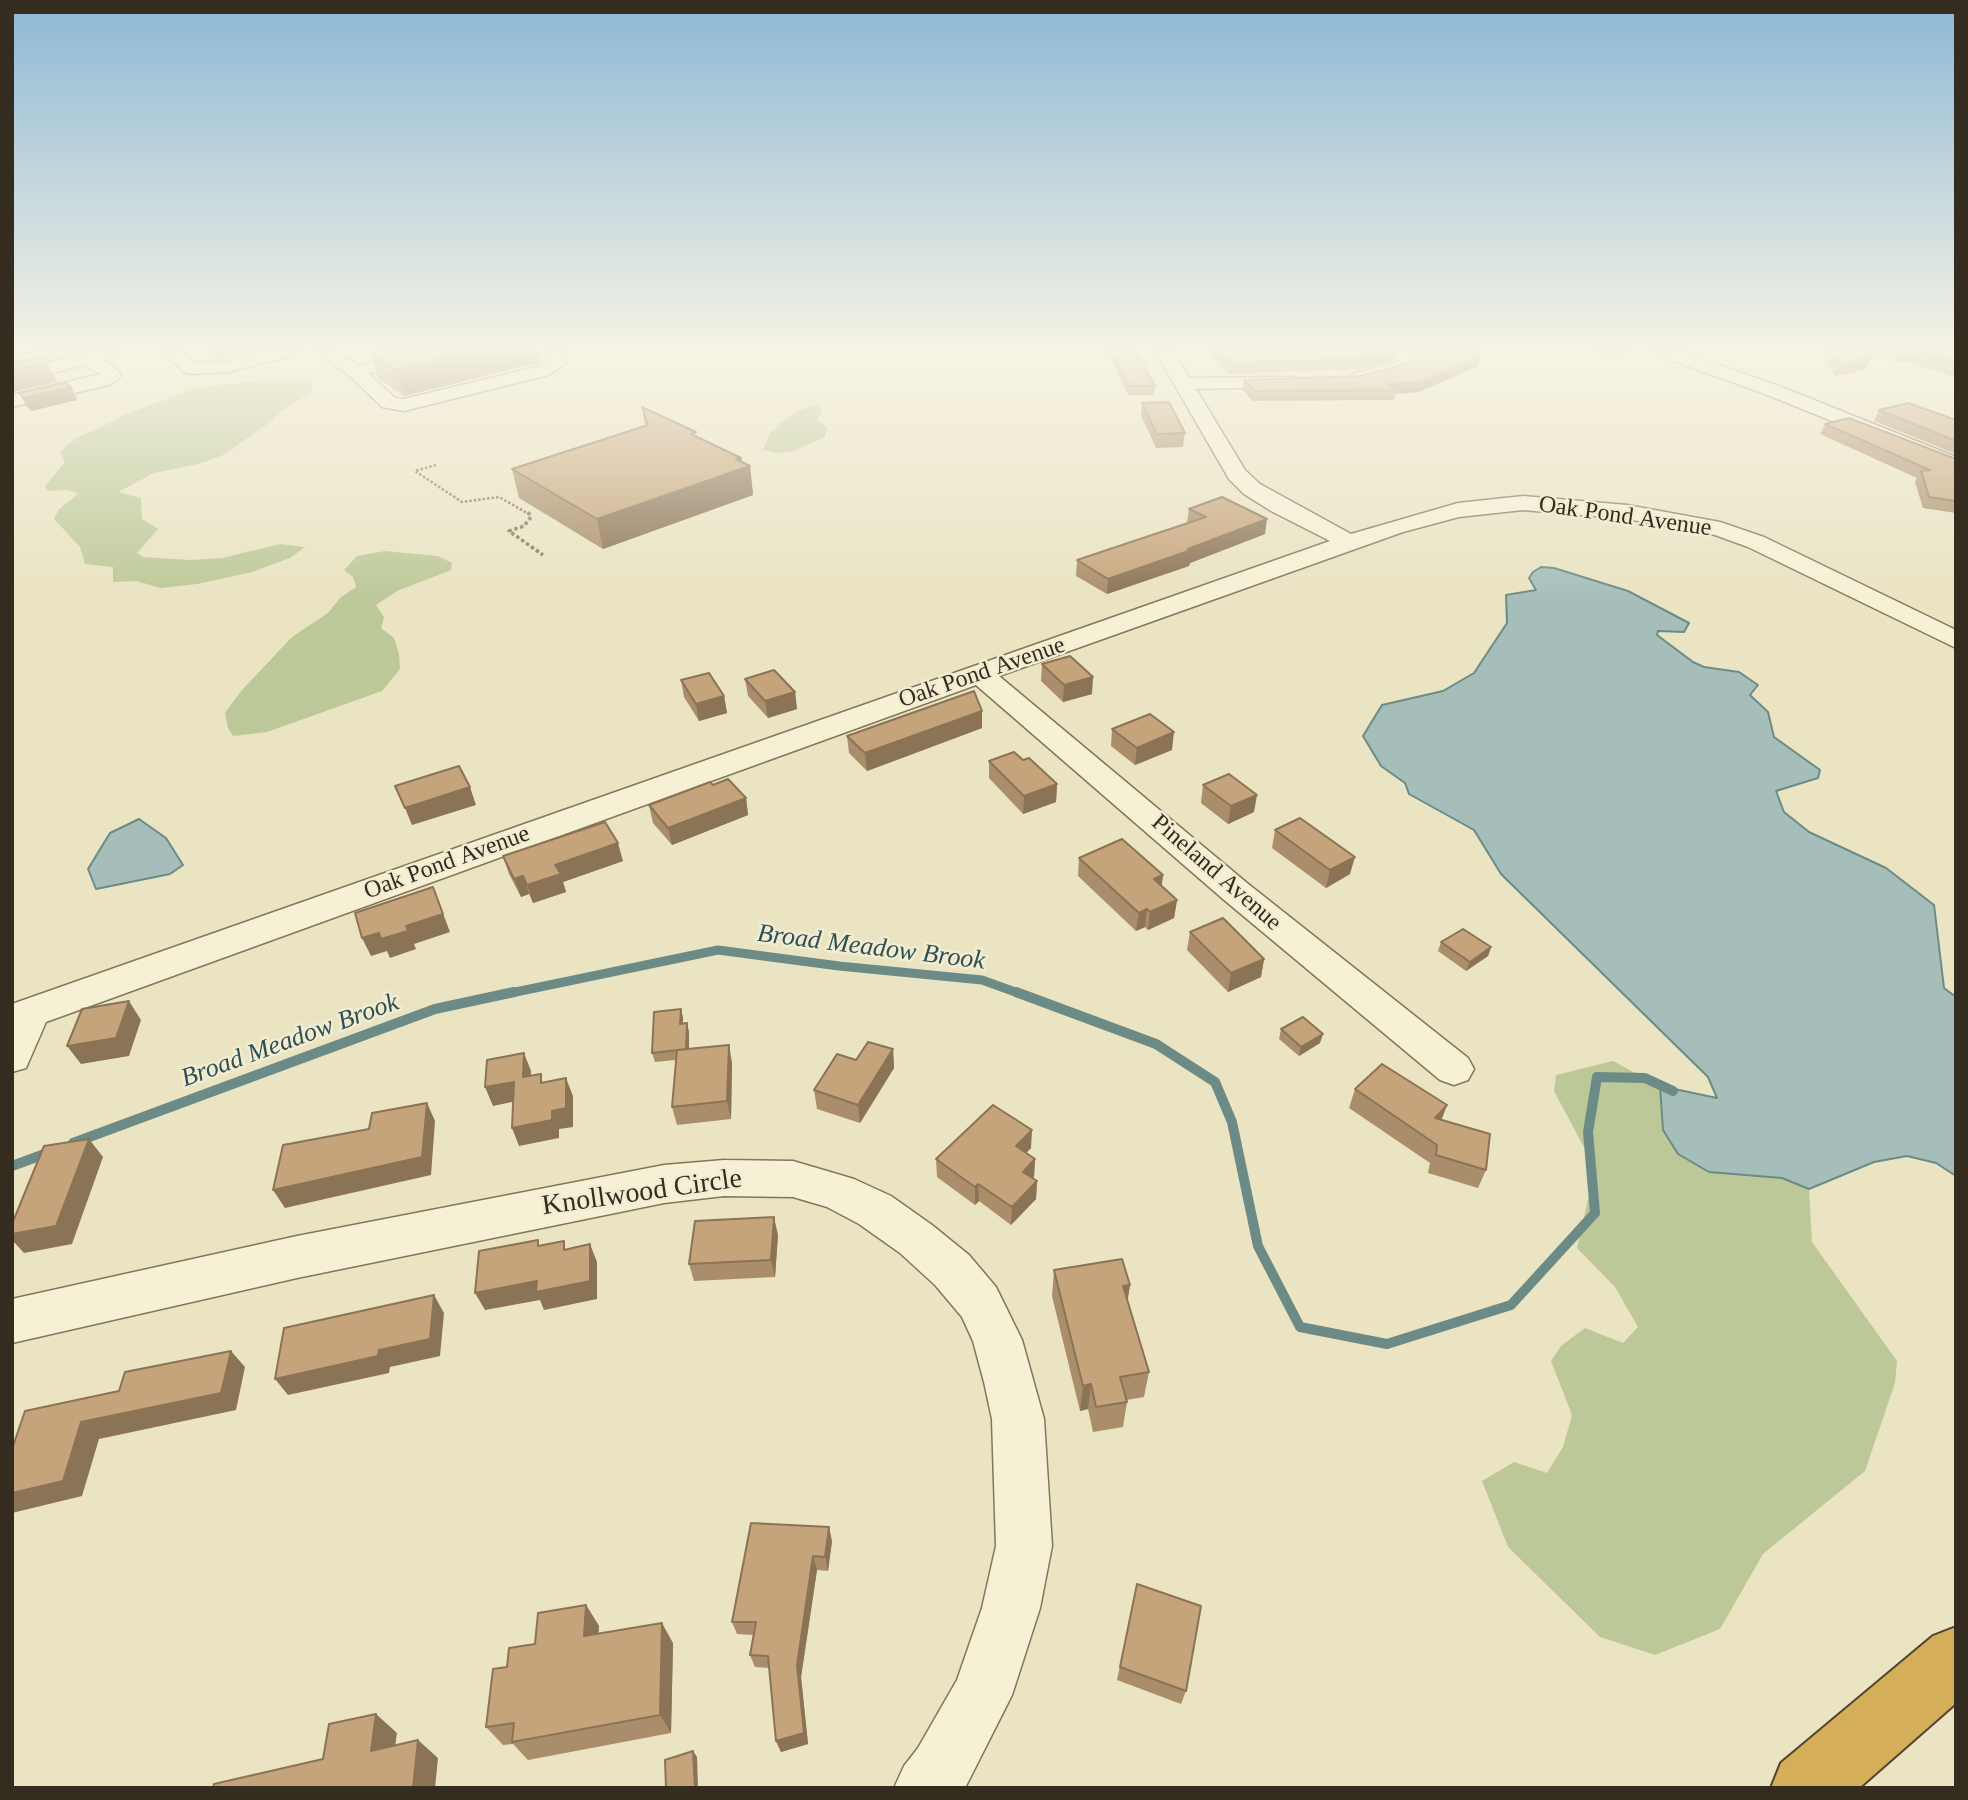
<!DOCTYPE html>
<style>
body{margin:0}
#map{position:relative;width:1968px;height:1800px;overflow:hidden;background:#eae4c3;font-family:Georgia,serif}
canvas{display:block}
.frame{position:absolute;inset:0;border:14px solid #342c1e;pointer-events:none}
</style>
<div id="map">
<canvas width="1968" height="1800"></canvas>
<div class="frame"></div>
</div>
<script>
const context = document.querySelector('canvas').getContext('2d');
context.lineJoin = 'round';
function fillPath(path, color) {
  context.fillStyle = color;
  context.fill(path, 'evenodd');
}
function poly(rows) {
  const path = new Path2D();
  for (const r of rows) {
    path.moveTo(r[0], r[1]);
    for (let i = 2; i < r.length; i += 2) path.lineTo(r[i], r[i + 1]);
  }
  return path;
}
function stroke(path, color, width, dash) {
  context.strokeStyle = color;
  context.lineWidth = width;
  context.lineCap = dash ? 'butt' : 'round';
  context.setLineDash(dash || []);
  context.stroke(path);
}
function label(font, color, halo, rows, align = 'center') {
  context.font = font + ' Georgia,serif';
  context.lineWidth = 5;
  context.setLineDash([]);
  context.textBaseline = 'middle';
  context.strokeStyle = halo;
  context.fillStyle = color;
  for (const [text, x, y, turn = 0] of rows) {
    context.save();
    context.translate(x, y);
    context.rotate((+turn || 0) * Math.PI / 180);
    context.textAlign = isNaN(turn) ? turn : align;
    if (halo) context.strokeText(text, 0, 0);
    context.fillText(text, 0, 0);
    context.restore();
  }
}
fillPath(poly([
 [261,380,313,381,311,393,282,410,272,421,223,455,199,464,154,473,118,492,141,498,142,519,158,529,137,553,143,557,190,560,222,558,280,544,305,547,290,558,252,572,197,584,161,588,136,581,113,582,113,567,85,564,80,547,54,519,59,509,78,494,68,490,48,491,45,486,65,462,60,453,65,447,78,437,114,421,121,416,196,388],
 [817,405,822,412,817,420,827,427,825,437,793,451,778,453,763,450,770,433,784,421,800,410],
 [385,551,438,556,452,563,451,570,397,591,376,605,384,617,381,628,394,638,399,654,400,669,382,691,267,732,233,736,228,728,225,713,242,690,292,637,328,613,340,598,356,587,353,577,344,570,357,556],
 [1613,1061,1660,1086,1663,1130,1709,1172,1782,1178,1809,1189,1812,1242,1897,1361,1895,1383,1865,1471,1763,1554,1720,1629,1655,1655,1600,1637,1508,1547,1482,1481,1514,1462,1547,1473,1563,1447,1572,1415,1551,1361,1561,1346,1585,1328,1623,1343,1638,1327,1615,1287,1577,1248,1595,1168,1554,1091,1556,1075]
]), '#bcc898');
const water = poly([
 [1541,567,1554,568,1628,591,1689,623,1684,632,1658,631,1657,635,1693,662,1704,667,1739,672,1758,685,1750,695,1768,712,1774,737,1820,770,1818,778,1776,791,1784,812,1809,832,1886,868,1934,905,1944,988,1956,997,1956,1176,1936,1163,1907,1156,1874,1162,1809,1189,1782,1178,1709,1172,1678,1154,1663,1130,1660,1086,1717,1098,1708,1077,1501,874,1474,830,1409,794,1405,783,1381,766,1363,736,1382,705,1443,691,1474,673,1507,623,1506,595,1536,590,1529,578,1533,572,1541,567],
 [139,819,166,838,183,865,170,874,96,889,88,869,110,833,139,819]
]);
fillPath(water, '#a5beba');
stroke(water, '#6c8b87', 2);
stroke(poly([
 [506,994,718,950,839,966,982,980,1021,994]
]), '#6c8b87', 9);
stroke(poly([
 [1016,992,1156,1044,1215,1082,1232,1122,1258,1246,1300,1327,1387,1344,1511,1305,1595,1213,1588,1132,1597,1077,1645,1078,1673,1091],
 [73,1143,435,1009,514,992],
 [12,1166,50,1152]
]), '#6c8b87', 10);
const minor = poly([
 [98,351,115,351,117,354,114,358,104,360,118,371,121,375,118,379,109,385,12,407,12,395,101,374,85,365,12,382,12,371,98,351],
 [162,351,181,351,195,363,228,362,269,351,298,351,295,355,228,372,191,374,185,373,162,351],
 [315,351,336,351,359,366,426,351,458,351,455,355,369,374,395,398,404,399,536,367,548,362,546,351,564,351,566,364,548,375,404,411,382,407,350,376,315,351],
 [1155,351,1173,351,1189,378,1296,377,1298,381,1296,385,1289,387,1196,389,1245,470,1260,484,1351,534,1458,503,1523,496,1627,505,1720,522,1764,537,1956,630,1956,648,1748,547,1715,535,1627,519,1523,510,1459,517,1403,532,999,676,1247,883,1468,1058,1474,1069,1468,1080,1454,1085,1440,1080,1223,899,976,685,46,1022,26,1068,12,1072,12,1004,1330,541,1271,511,1244,494,1229,479,1155,351],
 [1400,351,1418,351,1418,358,1410,370,1359,384,1350,378,1353,374,1397,362,1400,351],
 [1654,351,1680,351,1779,386,1956,457,1956,471,1765,394,1657,355,1654,351],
 [724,1160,793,1161,854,1179,891,1196,932,1225,969,1255,996,1287,1022,1340,1044,1419,1052,1546,1040,1608,1012,1695,965,1788,894,1788,904,1766,918,1748,957,1680,982,1608,996,1546,992,1419,984,1382,973,1341,962,1317,935,1285,900,1253,859,1224,827,1207,793,1197,724,1196,664,1203,297,1278,12,1343,12,1299,297,1236,664,1165,724,1160]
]);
const major = poly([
 [42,351,81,351,78,355,12,369,12,357,42,351]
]);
const highway = poly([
 [1956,1627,1956,1703,1859,1788,1771,1788,1781,1763,1933,1636,1956,1627]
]);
stroke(minor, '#83765b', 3);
stroke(major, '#51432f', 4);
stroke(highway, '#51432f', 4);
stroke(poly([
 [436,465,415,471,462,502,499,497,529,514]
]), '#83765b', 2.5, [2.5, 2]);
stroke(poly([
 [528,512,531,517,524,526,509,531,543,555]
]), '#83765b', 3.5, [3.5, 2.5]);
fillPath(minor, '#f6f1d5');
fillPath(major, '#ebdd9d');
fillPath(highway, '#d4ae59');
fillPath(poly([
 [206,351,260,351,218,360],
 [383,351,537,351,540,362,404,396,379,379,371,354],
 [1104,351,1136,351,1155,386,1154,395,1128,395,1110,357,1107,357],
 [1207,351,1399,351,1395,360,1358,369,1228,374],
 [1421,351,1478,351,1481,356,1478,366,1419,392,1396,394,1394,400,1253,401,1242,390,1244,380,1360,376,1413,362],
 [1589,351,1634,351,1610,358],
 [1823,351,1956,351,1956,378,1909,362,1901,363,1873,354,1865,370,1834,376,1822,354],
 [71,387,77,400,31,411,26,406,19,393],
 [1142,403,1185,433,1183,447,1156,448,1141,416],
 [642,407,697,437,741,458,742,462,750,466,753,495,603,549,519,498,512,469,645,426],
 [1879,410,1956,420,1956,454,1874,421],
 [1825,424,1956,459,1956,513,1923,508,1915,482,1917,478,1820,434],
 [1189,509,1265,534,1190,563,1189,566,1107,594,1076,576,1077,560,1187,523],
 [1042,664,1092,694,1063,702,1041,681],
 [745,679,795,692,797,709,768,718,748,696],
 [681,680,724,696,727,713,699,721,684,697],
 [982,711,982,728,867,771,849,753,847,736],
 [1112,729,1172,750,1135,765,1111,746],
 [1023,760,1057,784,1056,802,1023,814,989,778,989,761],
 [713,785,746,798,748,815,672,845,653,823,649,805],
 [1203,785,1254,812,1228,824,1201,803],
 [1275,830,1350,874,1326,888,1272,848],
 [503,856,623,861,563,882,566,892,533,903,529,894,521,897,509,874],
 [1079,858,1163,875,1161,886,1177,900,1174,918,1148,930,1145,927,1136,931,1078,876],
 [1190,932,1264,959,1261,977,1228,992,1187,950],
 [1441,942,1491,947,1488,956,1466,971,1438,951],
 [681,1009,683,1018,683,1024,689,1032,689,1049,732,1063,731,1119,677,1125,672,1107,676,1060,655,1062,652,1053],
 [1281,1029,1320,1043,1299,1056,1279,1039],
 [893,1049,894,1068,860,1123,817,1109,814,1090,856,1060],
 [1355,1089,1447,1105,1441,1120,1486,1170,1478,1188,1428,1173,1430,1163,1349,1108],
 [1031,1148,1026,1153,1035,1159,1034,1177,1033,1179,1037,1181,1036,1199,1011,1225,979,1201,975,1205,937,1177,936,1159],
 [778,1235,775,1277,694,1281,689,1264],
 [1054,1270,1130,1285,1127,1300,1149,1372,1144,1397,1126,1400,1127,1402,1123,1427,1093,1432,1088,1409,1080,1411,1052,1296],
 [832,1541,828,1571,817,1570,801,1677,808,1744,781,1752,776,1741,769,1668,755,1667,750,1655,754,1635,737,1634,732,1622],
 [1137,1584,1186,1691,1181,1704,1117,1680],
 [586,1605,599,1626,598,1634,673,1643,671,1733,528,1760,513,1744,503,1745,486,1727,507,1667]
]), '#aa8d6a');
fillPath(poly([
 [214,351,260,351,218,360],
 [477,351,537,351,540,362,404,396,396,370],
 [1393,351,1399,351,1395,360,1358,369,1360,359],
 [1612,351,1634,351,1610,358],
 [1906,351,1914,351,1909,362,1901,363],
 [1481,356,1478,366,1419,392,1396,394,1397,390,1389,384],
 [1871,358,1865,370,1834,376,1839,364],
 [47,362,57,382,12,392,12,370],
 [71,387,77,400,31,411,24,398],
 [741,458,743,468,750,466,753,495,603,549,597,519],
 [1267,519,1265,534,1190,563,1189,566,1107,594,1108,579],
 [1093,677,1092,694,1063,702,1064,685],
 [795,692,797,709,768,718,765,701],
 [724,696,727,713,699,721,696,704],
 [982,711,982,728,867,771,865,753],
 [1174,732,1172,750,1135,765,1137,748],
 [1057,784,1056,802,1023,814,1024,796],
 [470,787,476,805,412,825,405,808],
 [1257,795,1254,812,1228,824,1231,806],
 [746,798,748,815,672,845,668,828],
 [618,843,623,861,563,882,566,892,533,903,527,885,555,865],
 [1355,857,1350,874,1326,888,1330,870],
 [1163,875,1161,893,1154,879],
 [523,876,529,894,521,897,514,879],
 [433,887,450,932,414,944,416,949,390,958,387,951,371,956,362,938,406,926],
 [1177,900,1174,918,1148,930,1150,912],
 [1147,909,1145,927,1136,931,1139,913],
 [1491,947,1488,956,1466,971,1470,962],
 [1264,959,1261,977,1228,992,1231,973],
 [129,1001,141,1020,129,1056,81,1064,67,1046],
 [681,1009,683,1018,682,1033,680,1024],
 [687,1023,689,1032,689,1058,686,1049],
 [1323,1034,1320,1043,1299,1056,1301,1047],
 [729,1045,732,1063,731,1119,727,1101],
 [893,1049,894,1068,860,1123,858,1105],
 [524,1053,531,1071,530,1095,523,1077],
 [566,1078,573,1096,573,1127,559,1129,559,1138,519,1146,512,1128,552,1111],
 [514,1082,521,1100,493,1106,485,1087],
 [427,1103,435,1121,431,1175,285,1208,273,1190],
 [1447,1105,1440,1124,1435,1118],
 [1032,1130,1031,1148,1015,1164,1016,1146],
 [89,1139,103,1157,72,1244,24,1253,12,1240,12,1234],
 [1035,1159,1034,1177,1022,1190,1023,1172],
 [1037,1181,1036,1199,1011,1225,1012,1207],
 [978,1184,979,1201,975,1205,975,1187],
 [774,1217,778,1235,775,1277,771,1260],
 [590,1244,597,1262,597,1299,544,1310,540,1300,485,1310,475,1293],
 [1130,1285,1126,1311,1123,1286],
 [434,1295,444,1313,440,1356,390,1367,389,1373,288,1395,275,1379,379,1350],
 [231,1351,245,1367,236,1410,99,1439,82,1496,12,1513,12,1493,81,1422],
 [1091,1384,1088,1409,1080,1411,1083,1386],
 [829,1527,832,1541,828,1571,825,1557],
 [813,1556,817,1570,801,1677,808,1744,781,1752,776,1741,797,1665],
 [586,1605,599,1626,597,1657,584,1636],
 [662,1623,673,1643,671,1733,660,1715],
 [376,1714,397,1733,392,1769,371,1751],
 [418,1740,438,1758,435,1788,413,1788],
 [693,1751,697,1757,698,1788,695,1788]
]), '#8b7356');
const building = poly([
 [383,351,477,351,396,370,371,354,383,351],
 [1112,351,1136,351,1155,386,1129,386,1112,351],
 [1217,351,1393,351,1360,359,1229,364,1217,351],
 [1421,351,1478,351,1481,356,1421,382,1389,384,1397,390,1254,391,1244,380,1360,376,1413,362,1421,351],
 [1832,351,1874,351,1871,358,1839,364,1832,351],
 [1919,351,1956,351,1956,363,1919,351],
 [41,357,47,362,12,370,12,363,41,357],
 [66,383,71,387,24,398,19,393,66,383],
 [1169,402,1185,433,1157,434,1142,403,1169,402],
 [1908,403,1956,420,1956,441,1879,410,1908,403],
 [642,407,696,432,691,434,741,458,736,459,750,466,597,519,512,469,648,425,642,407],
 [1849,418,1956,459,1956,501,1929,497,1921,471,1930,470,1825,424,1849,418],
 [1222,497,1267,519,1188,549,1191,550,1108,579,1077,560,1206,517,1189,509,1222,497],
 [1070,656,1093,677,1064,685,1042,664,1070,656],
 [774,670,795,692,765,701,745,679,774,670],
 [709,673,724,696,696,704,681,680,709,673],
 [974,691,982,711,865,753,847,736,974,691],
 [1150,714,1174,732,1137,748,1112,729,1150,714],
 [1014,752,1023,760,1029,758,1057,784,1024,796,989,761,1014,752],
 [459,766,470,787,405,808,395,786,459,766],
 [1229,774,1257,795,1231,806,1203,785,1229,774],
 [728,779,746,798,668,828,649,805,710,782,713,785,728,779],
 [1300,818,1355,857,1330,870,1275,830,1300,818],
 [605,822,618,843,555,865,561,874,527,885,523,876,514,879,503,856,605,822],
 [1122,839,1163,875,1154,879,1177,900,1150,912,1147,909,1139,913,1079,858,1122,839],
 [433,887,443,914,406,926,408,931,381,939,379,933,362,938,355,913,433,887],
 [1223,918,1264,959,1231,973,1190,932,1223,918],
 [1463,929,1491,947,1470,962,1441,942,1463,929],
 [129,1001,116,1038,67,1046,82,1009,129,1001],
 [681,1009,680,1024,687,1023,686,1049,652,1053,654,1012,681,1009],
 [1303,1017,1323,1034,1301,1047,1281,1029,1303,1017],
 [868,1042,893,1049,858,1105,814,1090,837,1054,856,1060,868,1042],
 [729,1045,727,1101,672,1107,677,1050,729,1045],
 [524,1053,523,1077,541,1074,541,1083,566,1078,566,1108,552,1111,552,1120,512,1128,514,1082,485,1087,487,1060,524,1053],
 [1382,1064,1447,1105,1435,1118,1490,1134,1486,1170,1436,1155,1437,1145,1355,1089,1382,1064],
 [427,1103,422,1157,273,1190,283,1145,369,1129,372,1113,427,1103],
 [993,1105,1032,1130,1016,1146,1035,1159,1023,1172,1037,1181,1012,1207,978,1184,975,1187,936,1159,993,1105],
 [89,1139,56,1226,12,1234,12,1224,44,1146,89,1139],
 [774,1217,771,1260,689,1264,695,1221,774,1217],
 [538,1240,538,1246,564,1241,564,1250,590,1244,590,1281,536,1292,537,1281,475,1293,479,1251,538,1240],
 [1122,1259,1130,1285,1123,1286,1149,1372,1120,1377,1127,1402,1096,1407,1091,1384,1083,1386,1054,1270,1122,1259],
 [434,1295,430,1339,379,1350,378,1356,275,1379,284,1328,434,1295],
 [231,1351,221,1393,81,1422,63,1481,12,1493,12,1449,25,1411,119,1391,125,1372,231,1351],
 [751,1523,829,1527,825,1557,813,1556,797,1665,804,1733,776,1741,768,1656,750,1655,756,1622,732,1622,751,1523],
 [1137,1584,1201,1606,1186,1691,1120,1667,1137,1584],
 [586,1605,584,1636,662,1623,660,1715,512,1742,514,1723,486,1727,493,1669,507,1667,509,1648,535,1644,538,1613,586,1605],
 [376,1714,371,1751,418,1740,413,1788,213,1788,214,1784,323,1759,329,1724,376,1714],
 [693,1751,695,1788,666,1788,665,1760,693,1751]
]);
fillPath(building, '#c6a47b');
stroke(building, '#8b7356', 2);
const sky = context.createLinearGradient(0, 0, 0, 603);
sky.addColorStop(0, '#8db8d6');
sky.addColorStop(0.58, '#f6f3e4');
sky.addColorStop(1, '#f6f3e400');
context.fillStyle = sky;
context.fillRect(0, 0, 1968, 603);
label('24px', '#342c1e', '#f2edd2', [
 ["Oak Pond Avenue",1625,517,8],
 ["Oak Pond Avenue",982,673,-19],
 ["Oak Pond Avenue",447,863,-20],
 ["Pineland Avenue",1216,873,41]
]);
label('italic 26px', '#2e5053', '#f2edd2', [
 ["Broad Meadow Brook",871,948,7],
 ["Broad Meadow Brook",290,1041,-20]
]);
label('28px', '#342c1e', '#f2edd2', [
 ["Knollwood Circle",642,1193,-8]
]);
</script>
